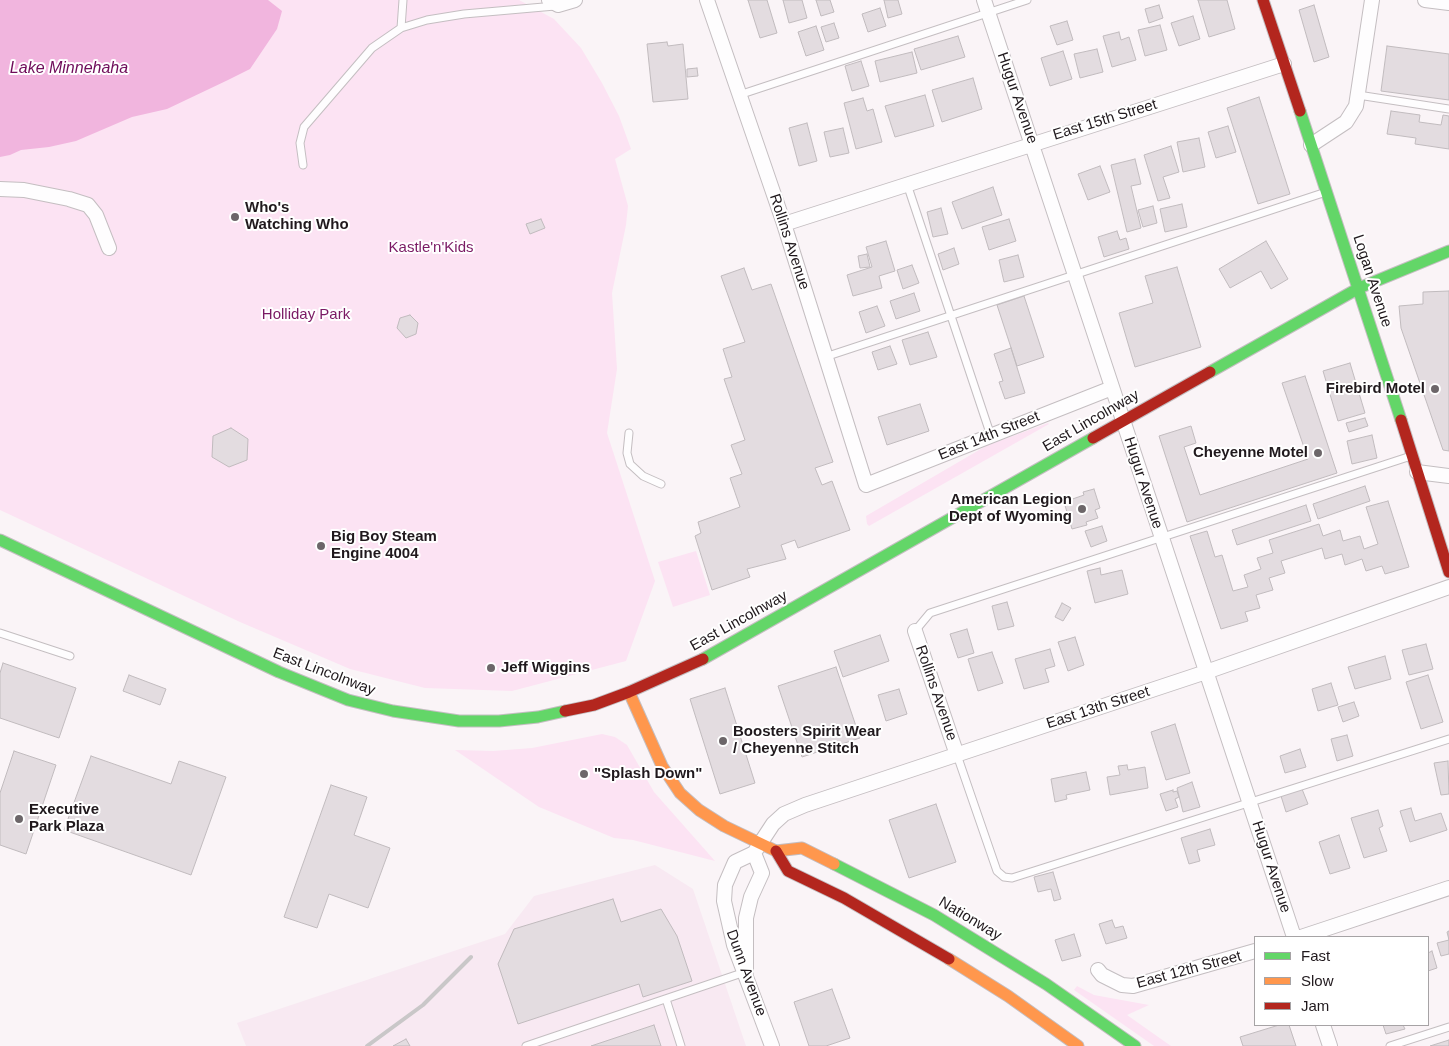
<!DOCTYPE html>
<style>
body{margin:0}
#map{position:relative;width:1449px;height:1046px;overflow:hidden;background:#faf4f7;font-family:Helvetica,sans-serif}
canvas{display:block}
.legend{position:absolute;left:1254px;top:936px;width:175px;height:90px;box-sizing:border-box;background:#fff;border:1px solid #a6a3a5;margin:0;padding:6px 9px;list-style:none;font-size:15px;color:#20191d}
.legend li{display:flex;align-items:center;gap:10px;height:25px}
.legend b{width:25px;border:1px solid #a6a3a5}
</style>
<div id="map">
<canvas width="1449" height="1046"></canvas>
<ul class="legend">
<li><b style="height:6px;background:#63d668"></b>Fast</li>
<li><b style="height:6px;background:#ff974d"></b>Slow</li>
<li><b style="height:6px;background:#b3261e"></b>Jam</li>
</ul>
</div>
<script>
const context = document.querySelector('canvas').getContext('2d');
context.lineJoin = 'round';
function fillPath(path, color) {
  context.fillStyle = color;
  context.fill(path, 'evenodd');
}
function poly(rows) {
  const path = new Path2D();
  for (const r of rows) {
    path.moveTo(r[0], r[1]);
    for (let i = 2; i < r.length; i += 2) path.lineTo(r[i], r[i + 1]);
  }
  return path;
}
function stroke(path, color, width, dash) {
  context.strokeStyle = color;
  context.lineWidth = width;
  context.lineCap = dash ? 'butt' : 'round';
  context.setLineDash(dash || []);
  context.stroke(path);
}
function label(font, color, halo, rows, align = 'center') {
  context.font = font + ' Helvetica,sans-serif';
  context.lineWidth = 4;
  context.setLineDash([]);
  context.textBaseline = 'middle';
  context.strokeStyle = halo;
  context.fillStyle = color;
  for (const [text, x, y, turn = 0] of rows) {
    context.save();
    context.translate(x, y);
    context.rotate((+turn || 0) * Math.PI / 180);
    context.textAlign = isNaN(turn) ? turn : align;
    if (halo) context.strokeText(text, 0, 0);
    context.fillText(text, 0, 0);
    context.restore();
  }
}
fillPath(poly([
 [655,865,693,889,746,1046,246,1046,237,1023,505,934,534,896]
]), '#f8e9f2');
fillPath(poly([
 [0,0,519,0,554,19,581,48,602,83,619,116,631,149,615,159,628,206,626,225,612,293,617,369,607,433,655,581,626,661,512,691,425,688,350,669,240,622,0,510],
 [1048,423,1049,424,869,526,867,524,866,516,986,446],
 [696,551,710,595,673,607,658,562],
 [602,734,615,737,627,745,654,792,715,861,633,840,614,838,539,807,455,750,493,751,532,748],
 [1077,986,1094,995,1149,1005,1127,1015,1171,1046,1154,1046,1074,990]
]), '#fce3f3');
fillPath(poly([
 [0,0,268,0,282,11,277,29,250,69,228,80,167,109,132,117,76,141,49,147,21,150,10,155,0,157]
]), '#f1b5de');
const building = poly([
 [748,0,767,0,777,33,760,38,748,0],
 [783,0,802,0,807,18,789,23,783,0],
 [816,0,830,0,834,12,821,16,816,0],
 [884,0,898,0,902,14,888,18,884,0],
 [1198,0,1227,0,1235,29,1209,37,1198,0],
 [1159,5,1163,18,1149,23,1145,9,1159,5],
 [1314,5,1329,57,1314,62,1299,10,1314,5],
 [880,8,886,26,868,32,862,14,880,8],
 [1193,16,1200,39,1179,46,1171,23,1193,16],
 [1067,21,1073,40,1057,45,1050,26,1067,21],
 [834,23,839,38,826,42,821,27,834,23],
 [1160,25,1167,50,1145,56,1138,30,1160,25],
 [816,26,824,50,806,56,798,32,816,26],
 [1119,32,1121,40,1129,37,1136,60,1112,67,1103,36,1119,32],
 [958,36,965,57,921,70,914,49,958,36],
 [667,42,668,46,683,44,688,99,653,102,647,44,667,42],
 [1387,46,1449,54,1449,100,1381,91,1387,46],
 [1097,49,1103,72,1080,78,1074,54,1097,49],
 [1063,51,1072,79,1050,86,1041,58,1063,51],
 [912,52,917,73,880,82,875,61,912,52],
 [861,61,869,86,852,91,845,66,861,61],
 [697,68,698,76,687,77,687,69,697,68],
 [973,78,982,109,942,122,932,90,973,78],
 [925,95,934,126,895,137,885,106,925,95],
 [1259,97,1290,194,1258,204,1227,108,1259,97],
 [863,98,867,111,873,109,882,142,856,149,844,103,863,98],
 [1391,111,1420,115,1419,122,1441,125,1443,115,1449,116,1449,149,1415,144,1416,138,1387,134,1391,111],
 [807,123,817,161,799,166,789,128,807,123],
 [1228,126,1236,152,1216,158,1208,132,1228,126],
 [843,128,849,153,830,157,824,132,843,128],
 [1199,138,1205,167,1183,172,1177,142,1199,138],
 [1171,146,1179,172,1163,177,1170,198,1158,201,1144,155,1171,146],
 [1135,159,1141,184,1131,186,1141,228,1127,232,1111,165,1135,159],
 [1100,166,1110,192,1088,200,1078,174,1100,166],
 [993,187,1002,215,962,229,952,202,993,187],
 [1182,204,1187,227,1165,232,1160,209,1182,204],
 [1153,206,1157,223,1143,227,1138,210,1153,206],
 [941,208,948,234,933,237,927,212,941,208],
 [541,219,545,228,530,234,526,224,541,219],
 [1009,219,1016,241,989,250,982,227,1009,219],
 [1117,231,1120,240,1126,238,1129,249,1104,257,1098,237,1117,231],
 [886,241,895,271,879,276,882,288,853,296,847,275,872,267,866,247,886,241],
 [1266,241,1288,279,1271,289,1261,271,1230,288,1219,269,1266,241],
 [954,248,959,264,943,270,938,254,954,248],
 [867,254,870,267,860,268,858,256,867,254],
 [1018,255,1024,277,1004,282,999,260,1018,255],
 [912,265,919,283,903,289,897,270,912,265],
 [1177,267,1201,347,1135,367,1119,313,1153,303,1145,276,1177,267],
 [744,268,752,290,771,284,833,462,815,468,822,485,832,481,850,530,798,548,795,540,781,545,786,559,747,569,750,577,712,590,695,536,701,533,698,522,740,507,730,478,742,474,731,445,745,440,724,379,732,377,723,349,745,342,721,276,744,268],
 [1449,291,1449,451,1443,450,1401,328,1399,306,1423,304,1423,292,1449,291],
 [914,293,920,311,896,319,890,301,914,293],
 [1024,296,1044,357,1017,366,997,305,1024,296],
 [877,306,885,326,866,333,859,312,877,306],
 [410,315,418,323,416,334,406,338,397,328,400,318,410,315],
 [928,332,937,357,910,365,902,340,928,332],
 [890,346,897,364,878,370,872,352,890,346],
 [1011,348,1025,393,1005,399,999,382,1003,381,994,354,1011,348],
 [1350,363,1365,413,1338,421,1323,371,1350,363],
 [1305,376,1337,473,1187,522,1159,436,1191,426,1196,443,1184,447,1200,495,1308,459,1282,383,1305,376],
 [920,404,929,431,887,445,878,417,920,404],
 [1365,418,1368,426,1349,432,1346,423,1365,418],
 [231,428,248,439,247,460,229,467,212,457,213,436,231,428],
 [1372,435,1377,458,1352,464,1347,441,1372,435],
 [1365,486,1370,501,1318,519,1313,504,1365,486],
 [1094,489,1100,508,1095,510,1098,518,1086,522,1087,525,1072,529,1064,502,1084,495,1083,492,1094,489],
 [1388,501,1409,567,1385,574,1382,566,1366,571,1362,559,1345,565,1342,554,1325,559,1322,548,1281,561,1285,573,1269,578,1273,590,1256,595,1260,608,1245,612,1248,621,1221,629,1190,536,1207,531,1215,557,1222,555,1233,591,1248,587,1244,575,1261,569,1257,558,1273,553,1269,540,1319,524,1323,536,1340,530,1343,541,1360,536,1364,549,1378,544,1366,507,1388,501],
 [1306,505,1311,521,1237,545,1232,530,1306,505],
 [1102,526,1107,541,1091,547,1085,531,1102,526],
 [1100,568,1101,575,1122,570,1128,594,1095,603,1087,571,1100,568],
 [1007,602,1014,626,998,630,992,606,1007,602],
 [1062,603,1071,608,1063,621,1055,617,1062,603],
 [967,629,974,653,958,658,950,634,967,629],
 [880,635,889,661,843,677,834,651,880,635],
 [1075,637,1084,665,1068,671,1058,642,1075,637],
 [1426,644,1433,669,1409,675,1402,650,1426,644],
 [1050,649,1055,666,1045,669,1049,682,1024,689,1015,659,1050,649],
 [992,652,1003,683,978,691,968,659,992,652],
 [1385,656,1391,679,1355,689,1348,667,1385,656],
 [3,663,76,688,59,738,0,718,0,673,3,663],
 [836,667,860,738,802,757,778,686,836,667],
 [129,675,166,689,160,705,123,691,129,675],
 [1428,675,1443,722,1421,729,1406,682,1428,675],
 [1331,683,1338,705,1318,711,1312,689,1331,683],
 [725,688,755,783,720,794,690,699,725,688],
 [899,689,907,714,886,721,878,695,899,689],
 [1354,702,1359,716,1343,722,1338,707,1354,702],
 [1175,724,1190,773,1166,780,1151,732,1175,724],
 [1347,735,1353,756,1337,761,1331,739,1347,735],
 [1300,749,1306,767,1285,773,1280,756,1300,749],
 [14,751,56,765,26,854,0,845,0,793,14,751],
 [91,756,171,784,179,761,226,777,191,875,64,830,91,756],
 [1448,761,1449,794,1441,795,1434,763,1448,761],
 [1127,765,1128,770,1145,767,1148,788,1110,795,1107,777,1120,775,1118,766,1127,765],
 [1086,772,1090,790,1066,795,1067,799,1055,802,1051,779,1086,772],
 [1192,782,1200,807,1183,812,1177,788,1192,782],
 [331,785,367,797,354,835,390,848,368,908,329,894,317,928,284,917,331,785],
 [1302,789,1308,804,1286,812,1281,796,1302,789],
 [1173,790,1173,792,1177,791,1179,797,1175,799,1178,807,1166,811,1160,794,1173,790],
 [936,804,956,862,909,878,889,820,936,804],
 [1411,808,1415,821,1441,813,1447,830,1410,842,1400,811,1411,808],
 [1378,810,1383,826,1379,828,1387,851,1364,858,1351,818,1378,810],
 [1210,829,1215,845,1197,850,1200,861,1189,864,1181,838,1210,829],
 [1339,835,1350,868,1330,874,1319,842,1339,835],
 [1053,872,1061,899,1054,901,1051,889,1038,892,1034,877,1053,872],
 [613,899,621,922,661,909,677,936,692,981,643,997,639,984,518,1024,498,964,514,929,613,899],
 [1112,920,1115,928,1123,926,1127,938,1106,944,1099,924,1112,920],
 [1449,931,1449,954,1441,956,1437,943,1449,940,1447,932,1449,931],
 [1074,934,1081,956,1062,961,1055,940,1074,934],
 [1432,951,1437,968,1428,971,1428,953,1432,951],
 [832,989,850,1038,826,1046,809,1046,794,1002,832,989],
 [654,1025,661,1046,591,1046,654,1025],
 [1279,1025,1289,1025,1296,1046,1243,1046,1240,1037,1279,1025],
 [1383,1025,1403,1025,1405,1029,1386,1034,1383,1025],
 [406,1039,410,1046,393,1046,406,1039],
 [1449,1040,1449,1046,1430,1046,1449,1040]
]);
fillPath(building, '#e3dce0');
stroke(building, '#c1bbbe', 1);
const lane = poly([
 [401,28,403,0],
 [739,95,1027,0],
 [1358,95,1449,109],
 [303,165,300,143,304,127,372,48,401,28,427,20,464,14,555,6],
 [907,184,991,436],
 [825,357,1326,192],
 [629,433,627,453,630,464,643,476,661,484],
 [915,631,930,613,1411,456],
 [0,633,70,656],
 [957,755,997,871,1004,877,1012,878,1449,739],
 [666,999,681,1046],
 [526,1046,745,972],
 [1390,1046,1449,1027]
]);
const street = poly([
 [549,0,558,5,575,0],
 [707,0,784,224,866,485,1112,388],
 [984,0,1294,937],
 [1425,0,1449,3],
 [1311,145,1346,122,1356,106,1372,0],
 [0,189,24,190,69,199,88,205,96,215,109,248],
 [784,224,1284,64],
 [1417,472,1449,476],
 [915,631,957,755],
 [754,853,735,862,725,885,724,901,734,945,772,1046],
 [1301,937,1449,888],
 [1098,970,1102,975,1122,985,1133,986,1255,951],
 [746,972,746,918,751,897,762,873,754,853,773,824,784,814,805,805,1206,672,1449,587],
 [1323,1025,1330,1046]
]);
const fast = poly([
 [1300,111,1401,420],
 [1210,372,1359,288,1449,251],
 [0,540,279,672,348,700,393,711,459,721,499,721,538,717,565,711],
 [703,659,1093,438],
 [834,864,934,915,1046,984,1135,1046]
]);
const slow = poly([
 [629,692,662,766,680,793,699,810,724,826,776,851,802,848,834,864],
 [949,959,1008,996,1078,1046]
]);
const jam = poly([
 [1263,0,1300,111],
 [1401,420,1449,572],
 [1093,438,1210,372],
 [565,711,594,705,629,692,703,659],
 [776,851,788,871,844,898,949,959]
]);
stroke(lane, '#c4bec1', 9);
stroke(street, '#c4bec1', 16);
stroke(fast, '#c4bec1', 13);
stroke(slow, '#c4bec1', 13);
stroke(jam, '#c4bec1', 13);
stroke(lane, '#fefdfe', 7);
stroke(street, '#fefdfe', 14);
stroke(fast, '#63d668', 11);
stroke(slow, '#ff974d', 11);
stroke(jam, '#b3261e', 11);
stroke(poly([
 [367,1046,423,1005,471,957]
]), '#c9c7c8', 4);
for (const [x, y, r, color] of [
 [235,217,5,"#6c6669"],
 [1435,389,5,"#6c6669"],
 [1318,453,5,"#6c6669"],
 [1082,509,5,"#6c6669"],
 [321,546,5,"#6c6669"],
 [491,668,5,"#6c6669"],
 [723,741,5,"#6c6669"],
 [584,774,5,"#6c6669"],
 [19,819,5,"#6c6669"]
]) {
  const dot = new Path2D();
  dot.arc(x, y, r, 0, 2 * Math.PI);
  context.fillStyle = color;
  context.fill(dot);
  stroke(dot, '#fff', 2);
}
label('15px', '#20191d', '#fff', [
 ["Hugur Avenue",1017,98,71],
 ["East 15th Street",1105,120,-17],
 ["Rollins Avenue",789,242,72],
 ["Logan Avenue",1372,281,72],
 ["East Lincolnway",1091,421,-30],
 ["East 14th Street",989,436,-22],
 ["Hugur Avenue",1143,483,72],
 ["East Lincolnway",739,621,-29],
 ["East Lincolnway",324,672,21],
 ["Rollins Avenue",936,693,71],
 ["East 13th Street",1098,708,-18],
 ["Hugur Avenue",1271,867,72],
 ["Nationway",970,919,31],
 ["East 12th Street",1189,970,-15],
 ["Dunn Avenue",746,973,70]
]);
label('bold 15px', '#20191d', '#fff', [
 ["Who's",245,208],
 ["Watching Who",245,225],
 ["Firebird Motel",1425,389,"right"],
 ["Cheyenne Motel",1308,453,"right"],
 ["American Legion",1072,500,"right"],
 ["Dept of Wyoming",1072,517,"right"],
 ["Big Boy Steam",331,537],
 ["Engine 4004",331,554],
 ["Jeff Wiggins",501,668],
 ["Boosters Spirit Wear",733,732],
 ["/ Cheyenne Stitch",733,749],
 ["\"Splash Down\"",594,774],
 ["Executive",29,810],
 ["Park Plaza",29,827]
], 'left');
label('15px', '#7a1a64', '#fff', [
 ["Kastle'n'Kids",431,248],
 ["Holliday Park",306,315]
]);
label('italic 16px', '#6f0c5a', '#fff', [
 ["Lake Minnehaha",69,69]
]);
</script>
